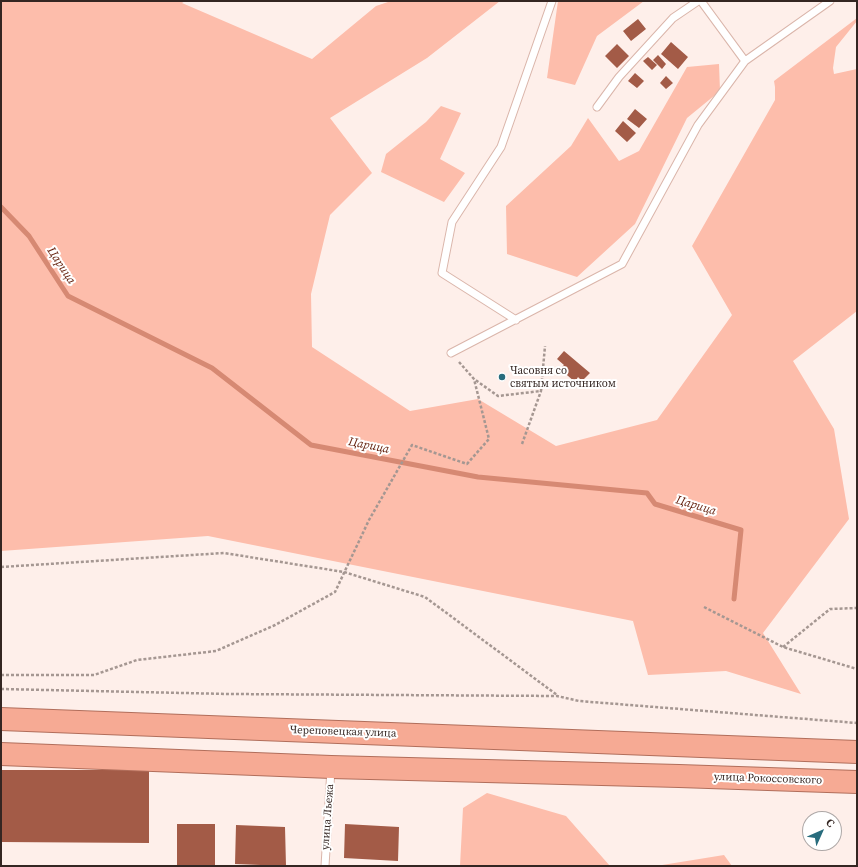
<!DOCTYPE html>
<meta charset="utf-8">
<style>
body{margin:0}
#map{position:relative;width:858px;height:867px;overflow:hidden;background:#feefea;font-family:"Source Serif 4",serif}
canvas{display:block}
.frame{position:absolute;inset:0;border:2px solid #342622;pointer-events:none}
.north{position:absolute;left:802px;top:811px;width:40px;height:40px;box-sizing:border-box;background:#fff;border:1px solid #aea8a7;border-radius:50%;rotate:45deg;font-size:11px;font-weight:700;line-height:16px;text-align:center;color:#342622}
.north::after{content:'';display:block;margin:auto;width:14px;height:18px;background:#286c7d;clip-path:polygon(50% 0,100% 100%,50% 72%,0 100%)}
</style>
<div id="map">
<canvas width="858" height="867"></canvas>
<div class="frame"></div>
<div class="north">С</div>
</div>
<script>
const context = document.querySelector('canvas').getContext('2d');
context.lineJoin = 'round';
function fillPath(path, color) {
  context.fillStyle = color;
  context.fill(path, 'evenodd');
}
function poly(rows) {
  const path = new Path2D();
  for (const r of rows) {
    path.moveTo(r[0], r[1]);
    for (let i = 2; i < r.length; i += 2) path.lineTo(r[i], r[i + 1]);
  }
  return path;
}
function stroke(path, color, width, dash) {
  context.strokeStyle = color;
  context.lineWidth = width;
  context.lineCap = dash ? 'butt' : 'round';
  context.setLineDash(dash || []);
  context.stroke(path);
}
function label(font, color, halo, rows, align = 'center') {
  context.font = font + ' "Source Serif 4",serif';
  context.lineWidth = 4;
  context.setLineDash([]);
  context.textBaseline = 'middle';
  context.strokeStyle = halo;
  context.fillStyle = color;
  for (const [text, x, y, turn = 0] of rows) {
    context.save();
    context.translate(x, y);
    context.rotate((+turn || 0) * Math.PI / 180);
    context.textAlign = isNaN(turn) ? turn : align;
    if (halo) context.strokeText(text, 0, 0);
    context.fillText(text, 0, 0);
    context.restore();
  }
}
fillPath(poly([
 [1,1,185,1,182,3,312,59,376,6,391,1,500,1,427,58,330,118,372,173,330,215,311,294,312,347,410,411,478,399,556,446,657,420,732,315,692,246,775,100,775,87,774,81,857,18,857,21,836,47,833,68,834,74,857,69,857,193,856,198,857,200,857,311,793,361,834,429,849,519,763,633,801,694,726,671,648,675,633,621,208,536,1,551],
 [558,1,644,1,597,36,575,85,547,78],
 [719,64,720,91,687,118,635,224,577,277,507,254,506,206,571,146,588,118,619,161,639,151,687,67],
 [441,106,461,113,440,159,465,173,444,202,381,172,386,154,426,122],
 [487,793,566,816,610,866,460,866,463,808],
 [724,855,732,866,656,866]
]), '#fdbdab');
stroke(poly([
 [1,207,29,236,68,296,212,368,311,445,478,477,647,493,655,504,741,530,734,599]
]), '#d68973', 5);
fillPath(poly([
 [638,19,646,29,631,41,623,31],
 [671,42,688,57,678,69,661,54],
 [617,44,629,56,617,68,605,56],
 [658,55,666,64,662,69,653,60],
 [648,57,657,65,652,70,643,61],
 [635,73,644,81,637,88,628,81],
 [666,76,673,83,666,89,660,83],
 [635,109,647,119,639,128,627,119],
 [623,121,636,133,627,142,615,131],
 [564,351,590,373,582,381,578,377,575,382,560,369,564,365,557,359],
 [1,770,149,770,149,843,1,842],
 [177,824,215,824,215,866,177,866],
 [345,824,399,827,398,861,344,858],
 [236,825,285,827,286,866,235,864]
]), '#a35b47');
const service = poly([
 [745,61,830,1],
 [597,107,619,77,673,18,698,1],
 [516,320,442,273,452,222,501,147,552,1],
 [451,353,622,264,698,125,745,61,701,1],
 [325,866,331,769]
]);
const trunk = poly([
 [1,719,857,752],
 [1,754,331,767,679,776,857,782]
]);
stroke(service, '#dab5aa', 9);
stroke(trunk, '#b16e5b', 24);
stroke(poly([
 [459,362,474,379,498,396,541,391,545,346],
 [522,444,541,391],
 [1,567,224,553,344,572,425,597,557,695],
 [704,607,783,647,857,669],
 [783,647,830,609,857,608],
 [1,675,94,675,137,660,216,651,275,625,335,592,369,520,412,445,467,464,489,439,474,379],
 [1,689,229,694,557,696,579,701,857,723]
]), '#a59792', 2.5, [3, 2]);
stroke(service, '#fff', 7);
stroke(trunk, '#f6aa94', 22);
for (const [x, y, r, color] of [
 [502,377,4,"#286c7d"]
]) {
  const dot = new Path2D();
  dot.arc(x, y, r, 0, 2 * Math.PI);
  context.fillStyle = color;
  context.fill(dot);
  stroke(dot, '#fff', 1.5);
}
label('11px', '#342622', '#fff', [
 ["Часовня со",510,371],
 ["святым источником",510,384]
], 'left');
label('11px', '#342622', '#fff', [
 ["Череповецкая улица",343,732,2],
 ["улица Рокоссовского",768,779,2],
 ["улица Льежа",328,817,-86]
]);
label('italic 12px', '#611c08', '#fff', [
 ["Царица",61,266,57],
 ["Царица",369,446,11],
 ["Царица",696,506,17]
]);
</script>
